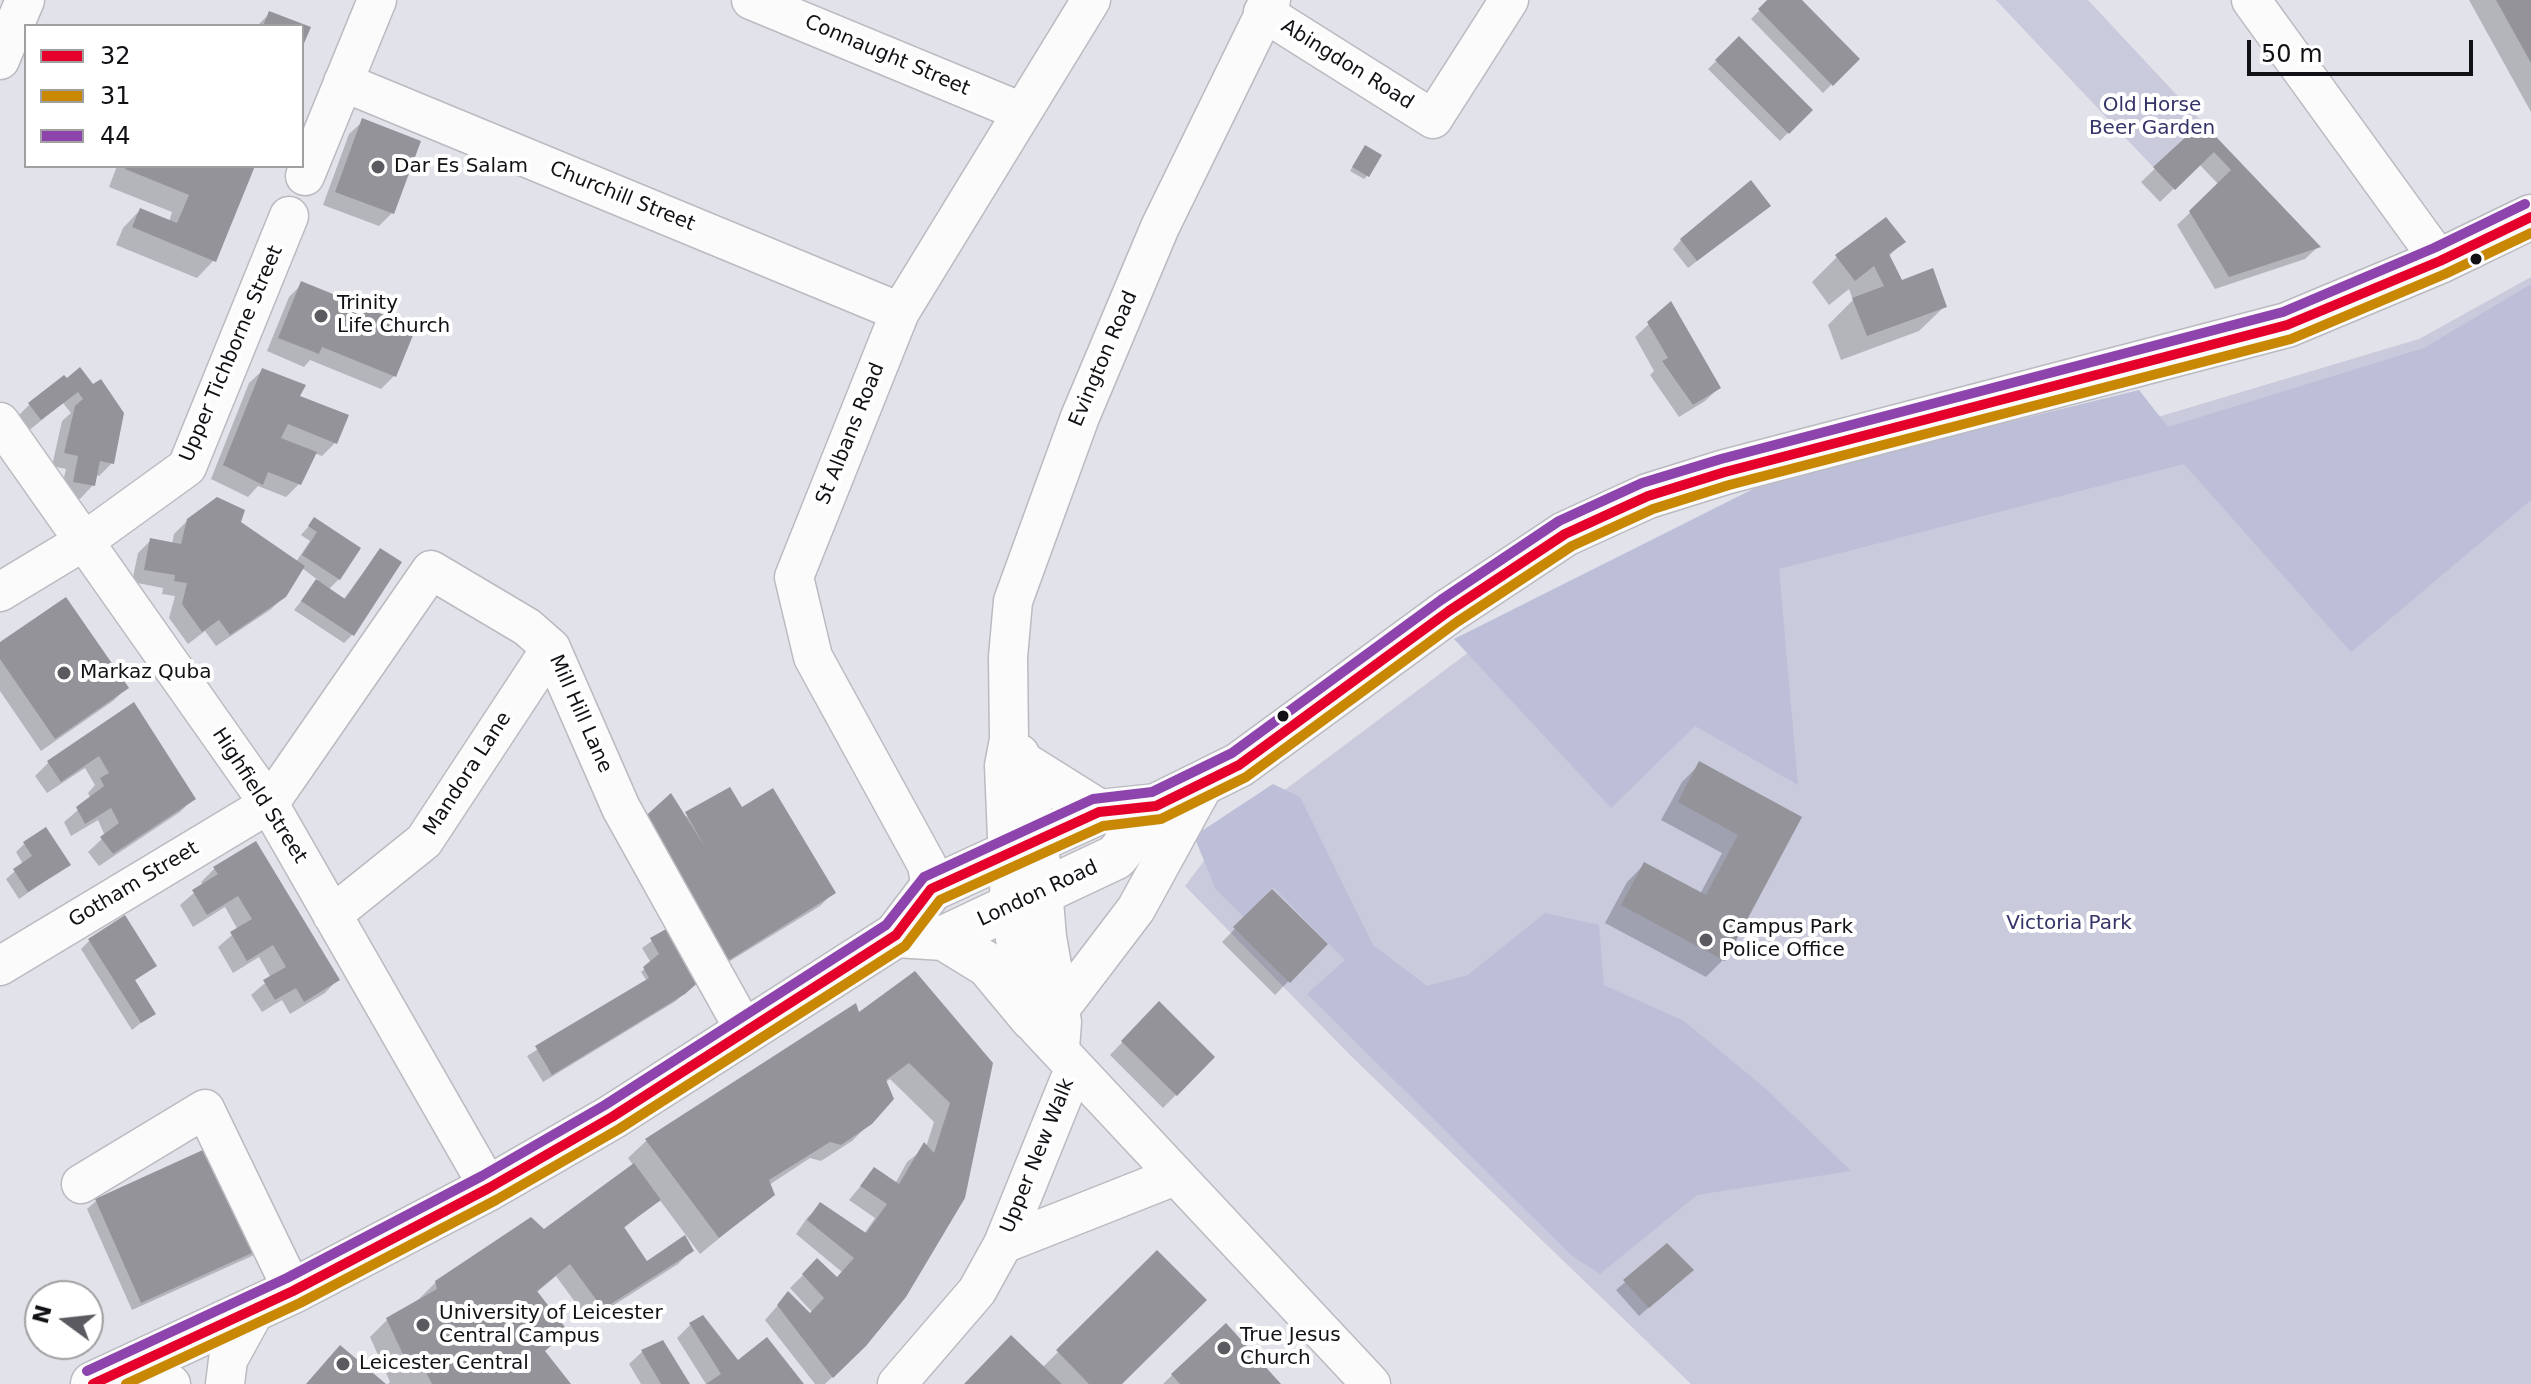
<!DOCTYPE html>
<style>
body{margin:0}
#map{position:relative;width:2531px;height:1384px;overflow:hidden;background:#e2e2ea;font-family:"DejaVu Sans",sans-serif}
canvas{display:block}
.legend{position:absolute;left:24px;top:24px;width:280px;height:144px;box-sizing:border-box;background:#fff;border:2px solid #a0a0a2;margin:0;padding:10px 14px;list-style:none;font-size:24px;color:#111116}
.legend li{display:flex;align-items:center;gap:16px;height:40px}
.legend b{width:40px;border:2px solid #a0a0a2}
.north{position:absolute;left:24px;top:1280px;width:80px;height:80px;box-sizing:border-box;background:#fff;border:2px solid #a0a0a2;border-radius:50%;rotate:285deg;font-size:22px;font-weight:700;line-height:32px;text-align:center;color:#111116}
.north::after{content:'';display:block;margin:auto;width:28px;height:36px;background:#5a5a60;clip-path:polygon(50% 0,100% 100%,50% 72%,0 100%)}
.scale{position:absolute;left:2247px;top:40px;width:226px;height:36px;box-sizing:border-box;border:4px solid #111116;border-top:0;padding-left:10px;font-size:24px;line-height:28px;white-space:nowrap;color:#111116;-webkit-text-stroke:6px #fff;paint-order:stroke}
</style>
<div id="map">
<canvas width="2531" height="1384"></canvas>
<ul class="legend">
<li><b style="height:10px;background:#e4002b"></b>32</li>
<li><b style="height:10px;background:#c98804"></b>31</li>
<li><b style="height:10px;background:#8e44ad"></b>44</li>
</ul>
<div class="north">N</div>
<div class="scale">50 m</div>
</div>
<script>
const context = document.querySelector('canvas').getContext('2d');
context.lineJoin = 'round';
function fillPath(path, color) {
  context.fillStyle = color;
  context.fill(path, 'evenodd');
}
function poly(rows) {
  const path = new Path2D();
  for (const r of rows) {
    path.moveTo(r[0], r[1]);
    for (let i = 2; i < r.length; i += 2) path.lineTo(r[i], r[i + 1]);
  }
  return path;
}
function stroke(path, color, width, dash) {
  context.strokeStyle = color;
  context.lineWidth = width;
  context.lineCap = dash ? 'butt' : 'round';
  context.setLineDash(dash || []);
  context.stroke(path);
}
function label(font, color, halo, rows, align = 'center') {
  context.font = font + ' "DejaVu Sans",sans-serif';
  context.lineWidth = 8;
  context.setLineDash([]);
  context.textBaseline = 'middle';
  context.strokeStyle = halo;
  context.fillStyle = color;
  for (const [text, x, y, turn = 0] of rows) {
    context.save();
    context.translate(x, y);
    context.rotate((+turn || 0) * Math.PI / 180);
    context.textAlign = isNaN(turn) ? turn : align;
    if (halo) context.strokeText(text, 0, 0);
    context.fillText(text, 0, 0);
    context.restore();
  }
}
fillPath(poly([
 [1996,0,2088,0,2202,122,2153,167],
 [2531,277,2531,1384,1691,1384,1350,1055,1185,886,1222,837,1477,646,1555,597,2419,339]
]), '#c9cadc');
fillPath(poly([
 [2531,284,2531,500,2351,652,2184,464,1779,569,1798,785,1695,726,1611,808,1454,639,1771,480,2139,390,2168,427,2424,348],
 [1273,784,1300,797,1373,945,1427,986,1468,975,1545,913,1599,925,1604,985,1684,1021,1766,1089,1851,1171,1697,1195,1600,1274,1571,1255,1307,994,1345,960,1273,887,1244,917,1216,890,1194,836]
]), '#bdbfd9');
fillPath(poly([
 [1770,0,1799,0,1857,59,1823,93,1751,19],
 [2469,0,2531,0,2531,112],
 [270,13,308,28,302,43,302,26,257,26],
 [1739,39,1810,110,1780,141,1708,69],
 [363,121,392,213,379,226,323,205,349,134],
 [2202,124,2318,247,2305,259,2215,289,2177,225,2219,185,2199,164,2160,202,2141,182],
 [1365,147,1368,175,1364,179,1350,171],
 [117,166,252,166,214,260,197,278,116,245,123,228,140,210,169,222,172,212,109,187],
 [1768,206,1688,268,1673,249,1681,240],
 [1903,242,1888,257,1901,282,1945,306,1919,331,1841,360,1828,325,1853,300,1849,289,1829,305,1812,282,1837,257],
 [302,284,394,376,381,389,310,360,304,367,267,351,289,297],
 [1649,324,1719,388,1705,401,1679,417,1650,375,1654,371,1635,337],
 [263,370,298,397,335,443,322,456,314,453,299,484,286,497,258,486,248,497,211,479,249,383],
 [92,387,112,463,99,476,95,475,93,485,80,499,60,495,66,469,52,466,62,421,71,413,63,403,27,432,16,418,29,405],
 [315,519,339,579,328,590,343,600,361,576,352,635,344,643,294,610,318,580,302,568,285,596,270,610,216,646,205,631,188,644,169,618,175,596,162,594,163,588,132,582,138,553,151,540,172,544,174,534,188,520,239,523,296,562,310,541,301,535],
 [0,645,126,688,113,701,41,751,0,691],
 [134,704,193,799,180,812,99,866,88,852,105,836,98,820,71,836,64,822,91,799,88,793,95,785,85,768,47,793,35,776,48,763],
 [1700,764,1800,817,1724,959,1706,977,1605,923,1627,882,1645,864,1700,894,1722,853,1661,820,1682,782],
 [742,810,833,893,820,906,717,969,683,817],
 [24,844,68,865,19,899,6,879,23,864,16,852],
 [215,868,338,979,325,993,290,1014,282,1000,262,1012,251,995,271,978,259,957,233,973,218,947,238,930,225,907,193,927,180,905,203,885,201,882],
 [1272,891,1325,944,1275,995,1222,942],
 [667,930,699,979,676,1001,543,1082,527,1056,647,981,641,972,651,963,642,948],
 [90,940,155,965,133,982,153,1013,132,1030,81,949],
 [1159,1004,1213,1057,1163,1108,1110,1055],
 [855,1006,858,1015,991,1064,865,1345,825,1384,815,1384,765,1320,788,1294,809,1315,812,1312,790,1288,804,1274,836,1279,842,1272,796,1234,807,1218,820,1205,864,1234,875,1218,849,1200,874,1170,895,1184,907,1162,926,1147,934,1122,890,1079,885,1083,870,1123,852,1141,821,1161,810,1158,769,1185,772,1195,700,1254,659,1199,623,1229,647,1264,691,1251,678,1264,589,1321,556,1276,536,1293,543,1352,569,1384,388,1384,390,1382,370,1337,388,1319,418,1300,436,1282,544,1232,634,1166,628,1158,646,1141],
 [96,1201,261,1247,252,1256,132,1310,87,1209],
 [1667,1246,1683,1278,1639,1316,1616,1290],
 [1157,1253,1120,1384,966,1384,1042,1368],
 [690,1325,738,1363,801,1384,706,1384,677,1338],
 [1226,1326,1279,1384,1163,1384,1172,1375],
 [643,1351,688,1384,641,1384,629,1364]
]), '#0003');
fillPath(poly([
 [1767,0,1802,0,1860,59,1833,86,1758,9],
 [2496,0,2531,0,2531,63],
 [269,11,311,27,302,48,302,26,263,26],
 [1739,36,1813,110,1789,134,1715,60],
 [362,118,421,141,394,214,335,192],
 [2202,122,2321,247,2229,277,2189,211,2231,170,2214,152,2175,190,2153,167],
 [1365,145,1382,155,1369,177,1352,167],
 [126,166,255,166,216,262,132,227,140,208,177,223,189,195,125,169],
 [1751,180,1771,206,1697,261,1680,239],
 [1886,217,1906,242,1889,254,1902,280,1933,268,1947,307,1867,336,1852,298,1884,286,1874,266,1855,281,1835,255],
 [301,281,416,328,396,377,322,347,319,354,278,338],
 [1671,301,1721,388,1693,405,1662,361,1668,358,1647,322],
 [80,367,93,384,101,379,124,413,114,464,100,461,95,486,73,482,78,456,64,453,75,406,83,399,78,392,41,420,28,403,64,375,67,378],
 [262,368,306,385,300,396,349,415,337,444,288,424,281,438,317,452,301,485,268,472,263,485,223,465],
 [217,497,245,510,241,522,305,566,286,597,230,635,219,620,202,632,182,604,187,583,174,581,175,575,144,570,150,538,181,544,187,519],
 [314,517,361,548,340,580,302,555,317,532,308,526],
 [380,548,402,562,354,636,301,601,316,579,345,599],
 [66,597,129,688,55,739,0,659,0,642],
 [134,702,196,799,113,854,100,837,119,823,111,808,85,824,76,807,104,786,100,778,109,773,99,756,61,782,47,761],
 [1699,761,1802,817,1725,961,1621,905,1644,862,1706,895,1738,835,1678,802],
 [730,787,742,807,773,788,836,893,726,962,639,822,671,793,705,847,685,812],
 [46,827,71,865,28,892,13,869,32,856,23,842],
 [256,841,340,980,304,1002,296,988,275,1000,263,980,286,967,273,945,247,961,230,932,252,919,238,896,207,915,192,890,218,874,213,867],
 [1272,889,1328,944,1290,983,1233,927],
 [125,915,157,966,135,980,156,1014,141,1023,88,939],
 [668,928,702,979,685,994,552,1075,535,1046,649,978,643,967,659,954,650,938],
 [915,971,993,1063,965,1198,906,1297,866,1346,833,1378,777,1305,788,1291,810,1313,824,1298,802,1274,817,1258,837,1277,854,1258,807,1220,820,1202,866,1233,887,1204,860,1186,874,1167,899,1184,924,1142,934,1153,950,1103,909,1063,886,1080,894,1099,872,1124,841,1145,830,1142,769,1180,775,1195,719,1238,645,1139,856,1003,859,1012],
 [1159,1001,1215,1057,1177,1096,1121,1041],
 [216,1144,263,1248,141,1303,95,1199],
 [634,1163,661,1200,624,1227,647,1261,685,1235,694,1251,603,1309,570,1264,537,1291,568,1331,545,1351,571,1384,432,1384,421,1363,407,1363,386,1318,437,1289,435,1281,531,1217,544,1229],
 [1667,1243,1694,1270,1649,1308,1623,1280],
 [1157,1250,1207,1300,1122,1384,1089,1384,1056,1350],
 [703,1315,738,1360,767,1337,804,1384,706,1384,721,1374,689,1323],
 [1226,1323,1281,1384,1180,1384,1171,1374],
 [1011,1335,1062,1384,964,1384],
 [663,1340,690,1384,661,1384,641,1350],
 [340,1345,386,1384,306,1384]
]), '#939399');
const minor = poly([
 [751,0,1022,112],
 [1271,0,1160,227,1080,417,1013,601,1008,657,1009,739,1004,766,1010,908,1022,981,1038,1028,1371,1384],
 [2251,0,2440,261],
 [1263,12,1433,119,1509,0],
 [0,60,25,0],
 [343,82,900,312],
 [305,176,377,0],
 [0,422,269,804,489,1188],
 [0,592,86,540,187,467,289,216],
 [1020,754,1039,841,1047,937,1062,1022,1060,1048],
 [931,889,927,865,813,657,794,577,900,312,1091,0],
 [332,915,424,841,551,648],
 [0,966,269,804,431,570,527,627,551,648,621,808,744,1029],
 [1060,1009,1136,909,1205,783],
 [81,1184,205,1109,293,1291],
 [1003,1244,1175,1176],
 [133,1363,171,1384],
 [225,1384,228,1360,256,1309],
 [897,1384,977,1291,1003,1244,1074,1069]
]);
const major = poly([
 [1024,765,1099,812],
 [896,935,944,938,1116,857,1156,806],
 [944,938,988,965,1033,1019],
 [93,1384,293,1291,489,1188,612,1117,896,935,931,889,1099,812,1156,806,1239,765,1449,611,1565,534,1648,496,1725,472,2287,325,2440,261,2531,217]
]);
stroke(minor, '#babac0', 41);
stroke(major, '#babac0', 47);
stroke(minor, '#fbfbfc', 38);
stroke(major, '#fbfbfc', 44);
stroke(poly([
 [93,1384,293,1291,489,1188,612,1117,896,935,931,889,1099,812,1156,806,1239,765,1449,611,1565,534,1648,496,1725,472,2287,325,2440,261,2531,217]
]), '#e4002b', 10);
stroke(poly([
 [126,1384,300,1303,496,1200,619,1129,905,946,940,900,1103,826,1161,819,1246,777,1457,622,1572,546,1653,509,1729,485,2291,339,2445,274,2531,233]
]), '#c98804', 10);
stroke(poly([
 [87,1371,287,1278,482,1176,605,1105,886,925,924,877,1093,799,1152,792,1232,753,1441,600,1559,521,1642,483,1721,459,2283,312,2434,248,2525,204]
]), '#8e44ad', 10);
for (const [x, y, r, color] of [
 [378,167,8,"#5a5a60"],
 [2476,259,7,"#111116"],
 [321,316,8,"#5a5a60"],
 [64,673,8,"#5a5a60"],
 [1283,716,7,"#111116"],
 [1706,940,8,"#5a5a60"],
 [423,1325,8,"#5a5a60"],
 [1224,1348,8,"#5a5a60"],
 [343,1364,8,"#5a5a60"]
]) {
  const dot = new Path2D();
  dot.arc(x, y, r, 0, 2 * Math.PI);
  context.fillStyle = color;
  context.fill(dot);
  stroke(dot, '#fff', 3);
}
label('20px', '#111116', '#fff', [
 ["Connaught Street",887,56,23],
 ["Abingdon Road",1347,65,32],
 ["Churchill Street",622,197,22],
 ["Upper Tichborne Street",232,354,-67],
 ["Evington Road",1104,359,-67],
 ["St Albans Road",851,434,-68],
 ["Mill Hill Lane",580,714,66],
 ["Mandora Lane",468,774,-57],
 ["Highfield Street",259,796,57],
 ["Gotham Street",134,885,-31],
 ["London Road",1038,894,-25],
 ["Upper New Walk",1038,1156,-68]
]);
label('20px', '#353468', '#fff', [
 ["Old Horse",2152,106],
 ["Beer Garden",2152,129],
 ["Victoria Park",2069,924]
]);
label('20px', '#111116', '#fff', [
 ["Dar Es Salam",394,167],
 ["Trinity",337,304],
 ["Life Church",337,327],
 ["Markaz Quba",80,673],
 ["Campus Park",1722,928],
 ["Police Office",1722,951],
 ["University of Leicester",439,1314],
 ["Central Campus",439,1337],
 ["True Jesus",1240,1336],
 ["Church",1240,1359],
 ["Leicester Central",359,1364]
], 'left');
</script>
